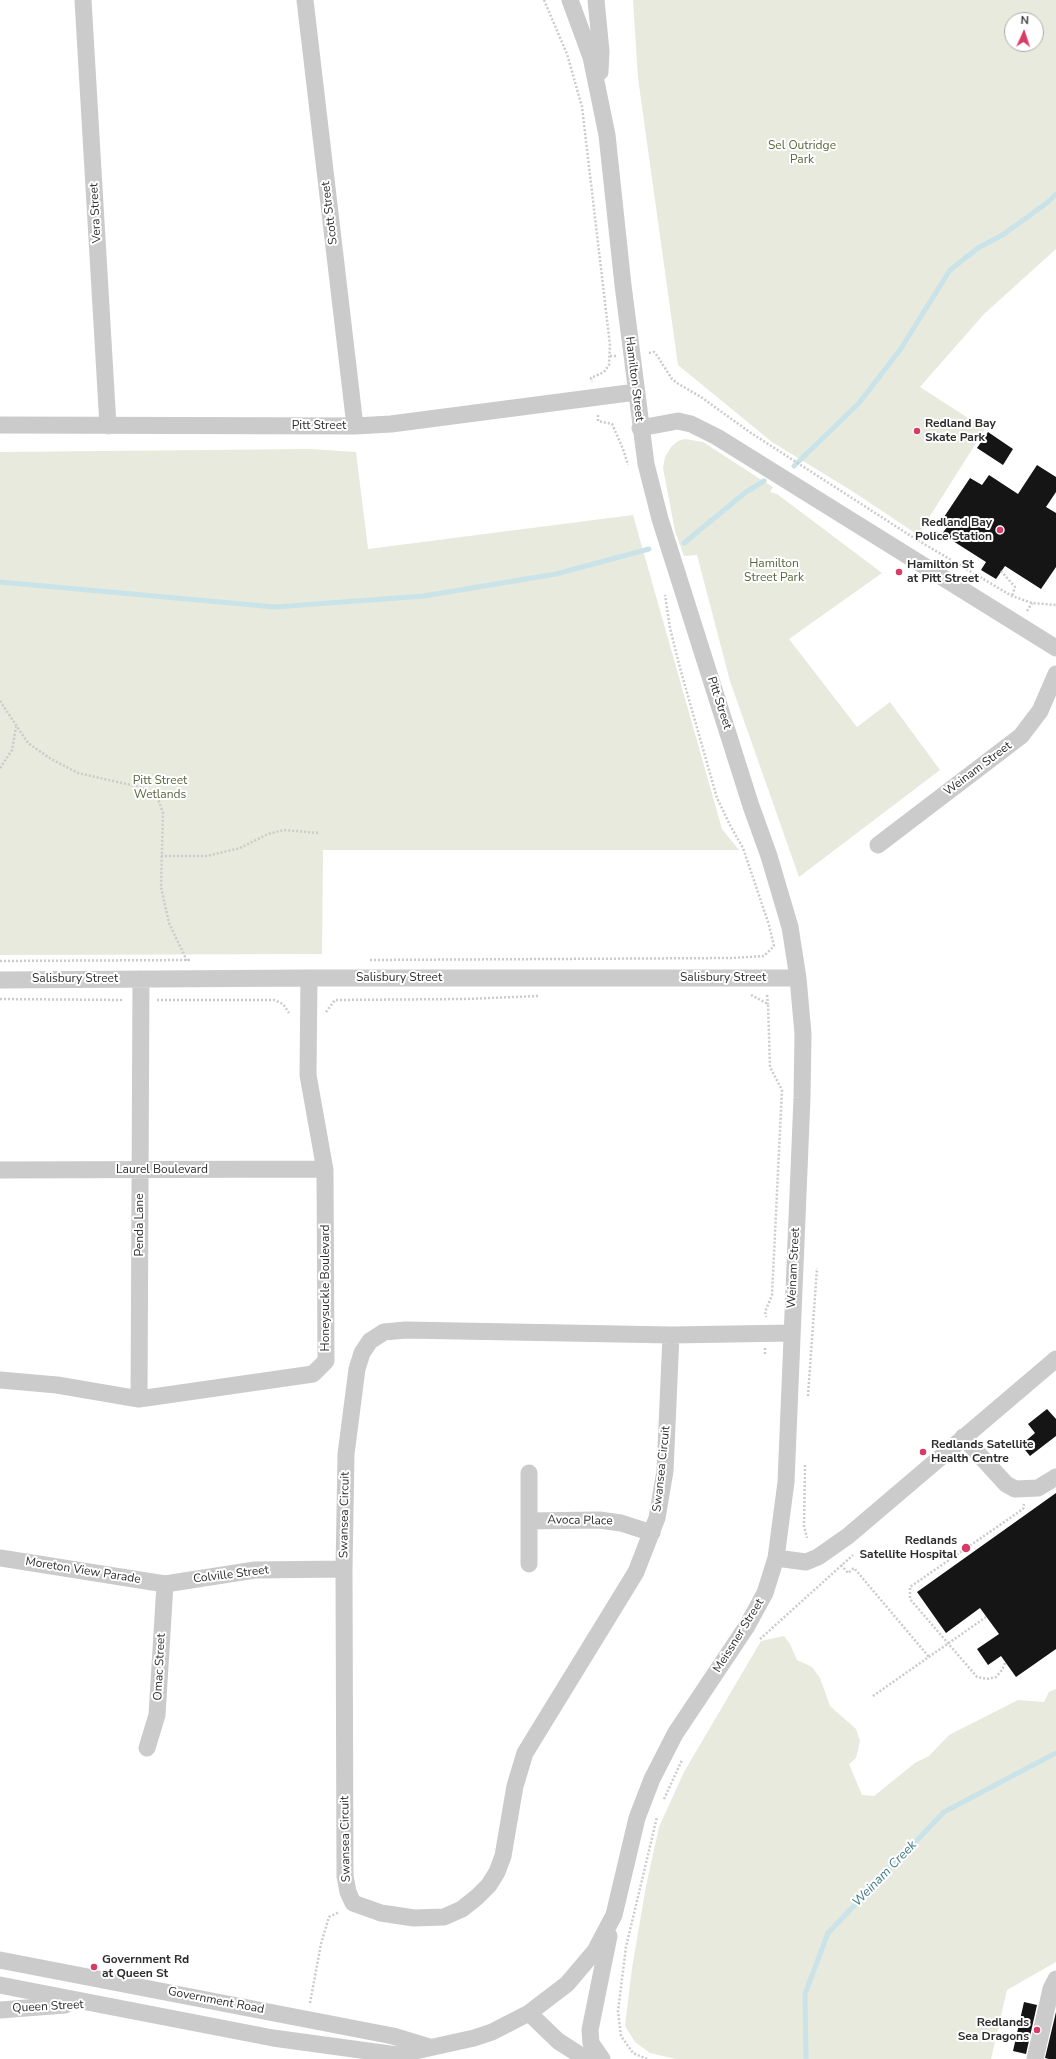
<!DOCTYPE html>
<style>
body{margin:0}
#map{position:relative;width:1056px;height:2059px;overflow:hidden;background:#fff;font-family:"Nunito Sans",sans-serif}
canvas{display:block}
.north{position:absolute;left:1004px;top:12px;width:40px;height:40px;box-sizing:border-box;background:#fff;border:1px solid #ababab;border-radius:50%;rotate:3deg;font-size:11px;font-weight:700;line-height:16px;text-align:center;color:#2e2e2e}
.north::after{content:'';display:block;margin:auto;width:14px;height:18px;background:#d93b67;clip-path:polygon(50% 0,100% 100%,50% 72%,0 100%)}
</style>
<div id="map">
<canvas width="1056" height="2059"></canvas>
<div class="north">N</div>
</div>
<script>
const context = document.querySelector('canvas').getContext('2d');
context.lineJoin = 'round';
function fillPath(path, color) {
  context.fillStyle = color;
  context.fill(path, 'evenodd');
}
function poly(rows) {
  const path = new Path2D();
  for (const r of rows) {
    path.moveTo(r[0], r[1]);
    for (let i = 2; i < r.length; i += 2) path.lineTo(r[i], r[i + 1]);
  }
  return path;
}
function stroke(path, color, width, dash) {
  context.strokeStyle = color;
  context.lineWidth = width;
  context.lineCap = dash ? 'butt' : 'round';
  context.setLineDash(dash || []);
  context.stroke(path);
}
function label(font, color, halo, rows, align = 'center') {
  context.font = font + ' "Nunito Sans",sans-serif';
  context.lineWidth = 4;
  context.setLineDash([]);
  context.textBaseline = 'middle';
  context.strokeStyle = halo;
  context.fillStyle = color;
  for (const [text, x, y, turn = 0] of rows) {
    context.save();
    context.translate(x, y);
    context.rotate((+turn || 0) * Math.PI / 180);
    context.textAlign = isNaN(turn) ? turn : align;
    if (halo) context.strokeText(text, 0, 0);
    context.fillText(text, 0, 0);
    context.restore();
  }
}
fillPath(poly([
 [633,0,1056,0,1056,249,984,314,920,387,985,429,918,535,852,491,772,442,678,365,638,78],
 [1012,20,1036,20,1036,44,1012,44],
 [685,439,703,442,760,479,773,487,770,492,777,494,882,573,789,639,857,727,890,702,940,770,799,877,730,681,697,555,684,556,675,531,663,468,665,457,671,447,678,441],
 [310,449,356,452,368,549,633,515,722,829,739,850,323,850,322,954,0,955,0,452],
 [784,1636,790,1644,797,1660,812,1667,820,1678,830,1706,856,1729,860,1741,856,1758,849,1764,862,1795,874,1796,915,1763,929,1756,949,1735,1018,1700,1044,1702,1049,1692,1056,1689,1056,1962,1007,1990,991,2059,676,2059,650,2053,635,2042,625,2026,632,1968,646,1886,659,1827,684,1772,761,1641]
]), '#e7eadc');
stroke(poly([
 [794,466,859,403,900,350,950,270,978,248,1004,234,1048,202,1056,194],
 [684,543,746,492,764,481],
 [0,582,275,607,424,596,556,574,649,549],
 [806,2059,805,1994,828,1933,944,1812,1056,1753]
]), '#c9e3e9', 5);
fillPath(poly([
 [988,432,1013,449,1003,465,977,448],
 [1037,465,1056,477,1056,492,1046,507,1056,513,1056,567,1041,589,1005,566,996,579,981,570,986,562,942,534,947,527,940,523,970,478,982,485,989,475,1018,494],
 [1047,1409,1056,1419,1056,1436,1030,1456,1021,1445,1035,1433,1028,1424],
 [1056,1493,1056,1649,1016,1677,1001,1656,988,1665,977,1649,999,1634,980,1608,946,1633,917,1592],
 [1024,2002,1037,2005,1026,2054,1013,2051],
 [1056,2012,1056,2059,1049,2059,1045,2058]
]), '#151515');
stroke(poly([
 [544,0,567,54,582,107,610,345,609,365,604,372,591,378,592,382],
 [649,353,654,352,656,354,672,379,677,383,701,397,751,433,914,538,1012,596,1032,603,1056,605],
 [610,356,616,356],
 [598,415,598,421,612,424,623,449,628,465],
 [1001,571,1015,587,1012,596],
 [1027,611,1032,603],
 [0,701,28,743,51,759,78,773,144,788,158,799,163,813,161,887,169,923,187,961],
 [0,768,12,750,16,727],
 [161,856,207,856,240,848,268,834,284,830,318,833],
 [370,960,732,958,764,956,774,946,769,925,743,848,731,827,717,798,680,668,670,628,665,595],
 [0,961,191,960],
 [751,995,768,1004,770,1067,782,1090,772,1295,765,1312,766,1317],
 [767,995,768,1004],
 [0,999,124,1000],
 [157,1000,274,1000,283,1004,289,1013],
 [326,1012,335,1000,466,999,538,996],
 [765,1354,765,1348],
 [808,1396,817,1268],
 [805,1465,804,1526,807,1538],
 [841,1565,848,1573,854,1568,929,1657],
 [760,1639,853,1555],
 [1005,1663,1002,1670,996,1677,987,1679,977,1677,910,1599,910,1587,1023,1509,1024,1504],
 [873,1696,986,1617],
 [664,1799,682,1760],
 [310,2003,321,1944,329,1917,339,1912],
 [647,2059,633,2053,621,2036,618,2011,626,1947,657,1817]
]), '#cbcbcb', 2.5, [2, 2]);
stroke(poly([
 [83,0,108,426],
 [305,0,355,426],
 [596,0,601,51,600,72],
 [0,425,355,426,391,424,636,392],
 [640,428,678,421,691,424,717,437,1056,648],
 [878,845,1021,736,1040,711,1056,674],
 [0,980,309,978,798,978],
 [0,1170,325,1169],
 [671,1335,665,1471,657,1518,636,1572,525,1753,515,1786,503,1856,497,1872,489,1885,477,1897,462,1909,444,1917,414,1918,381,1913,353,1903,348,1892,345,1876,344,1569,346,1454,357,1369,362,1353,370,1341,384,1332,406,1330,671,1335,792,1333],
 [0,1380,57,1385,139,1399,313,1374,326,1361,325,1170,308,1075,309,978],
 [139,1399,141,979],
 [963,1437,1006,1484,1015,1489,1038,1488,1056,1477],
 [529,1521,599,1520,621,1523,652,1533],
 [0,1558,165,1584,255,1570,344,1569],
 [776,1558,806,1562,818,1557,848,1536,1056,1359],
 [529,1564,529,1473],
 [147,1748,157,1715,165,1584],
 [0,1960,393,2036,429,2047],
 [0,1985,273,2038,397,2055,474,2038,492,2032,529,2013,567,1984,595,1951,614,1915,637,1818,652,1779,675,1734,747,1626,765,1593,776,1558,786,1482,802,1098,803,1034,798,978,790,927,769,856,751,806,660,519,646,464,623,285,607,135,591,57,570,0],
 [0,2010,65,2005],
 [529,2013,558,2041,586,2059],
 [602,2059,591,2043,590,2030,609,1936],
 [1035,2059,1051,1989,1056,1979]
]), '#cbcbcb', 17);
for (const [x, y, r, color] of [
 [917,431,4,"#d93b67"],
 [1000,530,4,"#d93b67"],
 [899,572,4,"#d93b67"],
 [923,1452,4,"#d93b67"],
 [966,1548,5,"#d93b67"],
 [94,1967,4,"#d93b67"],
 [1037,2030,4,"#d93b67"]
]) {
  const dot = new Path2D();
  dot.arc(x, y, r, 0, 2 * Math.PI);
  context.fillStyle = color;
  context.fill(dot);
  stroke(dot, '#fff', 1.5);
}
label('12px', '#59663e', '#fff', [
 ["Sel Outridge",802,146],
 ["Park",802,160],
 ["Hamilton",774,564],
 ["Street Park",774,578],
 ["Pitt Street",160,781],
 ["Wetlands",160,795]
]);
label('12px', '#2e2e2e', '#fff', [
 ["Vera Street",96,213,-93],
 ["Scott Street",330,213,-97],
 ["Hamilton Street",634,379,83],
 ["Pitt Street",319,426],
 ["Pitt Street",719,703,72],
 ["Weinam Street",978,769,-37],
 ["Salisbury Street",399,978],
 ["Salisbury Street",723,978],
 ["Salisbury Street",75,979],
 ["Laurel Boulevard",162,1170],
 ["Penda Lane",140,1225,-90],
 ["Weinam Street",794,1268,-87],
 ["Honeysuckle Boulevard",326,1288,-90],
 ["Swansea Circuit",662,1469,-84],
 ["Swansea Circuit",345,1515,-89],
 ["Avoca Place",580,1521,1],
 ["Moreton View Parade",83,1571,9],
 ["Colville Street",231,1575,-7],
 ["Meissner Street",739,1636,-58],
 ["Omac Street",160,1667,-87],
 ["Swansea Circuit",346,1839,-91],
 ["Government Road",216,2001,11],
 ["Queen Street",48,2007,-3]
]);
label('bold 12px', '#2e2e2e', '#fff', [
 ["Redland Bay",925,424],
 ["Skate Park",925,438],
 ["Redland Bay",992,523,"right"],
 ["Police Station",992,537,"right"],
 ["Hamilton St",907,565],
 ["at Pitt Street",907,579],
 ["Redlands Satellite",931,1445],
 ["Health Centre",931,1459],
 ["Redlands",957,1541,"right"],
 ["Satellite Hospital",957,1555,"right"],
 ["Government Rd",102,1960],
 ["at Queen St",102,1974],
 ["Redlands",1029,2023,"right"],
 ["Sea Dragons",1029,2037,"right"]
], 'left');
label('italic 13px', '#417d8a', '#fff', [
 ["Weinam Creek",885,1874,-46]
]);
</script>
